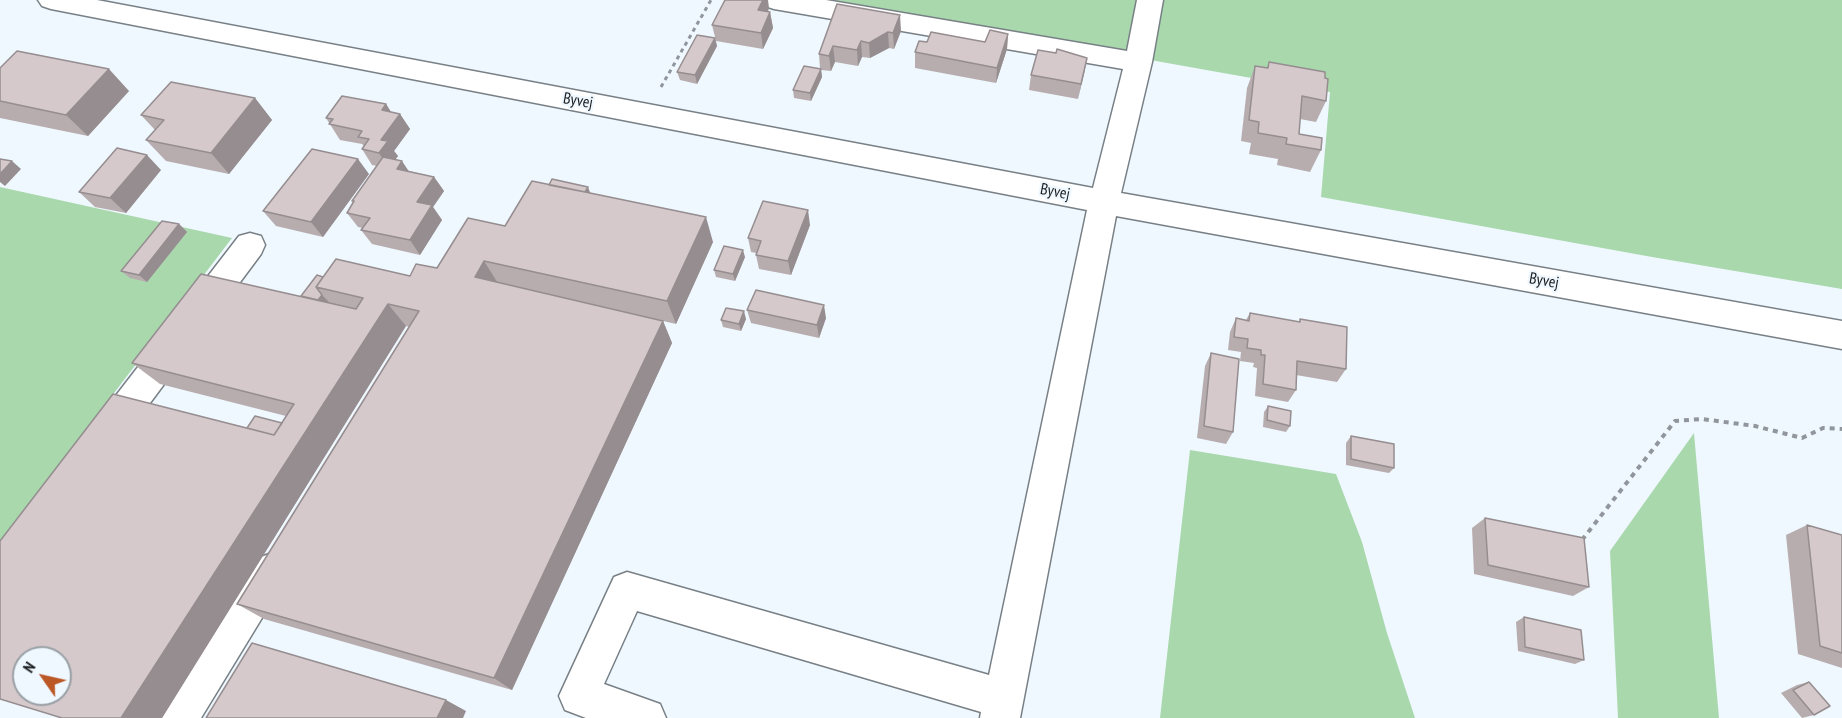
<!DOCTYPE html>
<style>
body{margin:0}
#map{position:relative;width:1842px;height:718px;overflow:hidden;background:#eff8ff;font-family:"PT Sans Narrow",sans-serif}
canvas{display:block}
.north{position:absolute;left:12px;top:646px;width:60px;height:60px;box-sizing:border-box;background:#eff8ff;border:2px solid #9aa0a5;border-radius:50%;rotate:304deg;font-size:16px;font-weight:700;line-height:24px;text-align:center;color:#1a1d1f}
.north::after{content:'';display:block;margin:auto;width:21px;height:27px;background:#bc5726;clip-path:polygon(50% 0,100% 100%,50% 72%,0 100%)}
</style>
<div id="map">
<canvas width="1842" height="718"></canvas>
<div class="north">N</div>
</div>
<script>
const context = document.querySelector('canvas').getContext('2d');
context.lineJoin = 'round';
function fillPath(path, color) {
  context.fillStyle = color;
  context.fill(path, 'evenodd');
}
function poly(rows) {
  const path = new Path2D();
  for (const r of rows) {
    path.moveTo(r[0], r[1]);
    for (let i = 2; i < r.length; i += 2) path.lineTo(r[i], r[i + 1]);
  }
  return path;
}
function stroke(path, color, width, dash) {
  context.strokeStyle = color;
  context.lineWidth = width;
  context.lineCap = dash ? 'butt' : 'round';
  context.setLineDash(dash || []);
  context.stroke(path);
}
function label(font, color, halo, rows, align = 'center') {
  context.font = font + ' "PT Sans Narrow",sans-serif';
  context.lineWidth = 4.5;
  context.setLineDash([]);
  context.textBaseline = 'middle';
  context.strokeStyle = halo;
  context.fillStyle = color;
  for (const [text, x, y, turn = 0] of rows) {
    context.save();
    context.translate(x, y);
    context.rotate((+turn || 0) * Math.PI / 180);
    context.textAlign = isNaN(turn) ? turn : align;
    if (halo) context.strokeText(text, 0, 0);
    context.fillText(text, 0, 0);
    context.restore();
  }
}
fillPath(poly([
 [813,0,1842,0,1842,289,1652,257,1321,197,1330,92],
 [0,187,232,238,0,543],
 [1694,433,1719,718,1618,718,1610,551],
 [1190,450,1336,474,1362,542,1387,633,1415,718,1160,718]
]), '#a9d8ad');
const minor = poly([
 [38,0,97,0,1093,188,1123,69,774,9,765,6,761,0,826,0,1127,51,1137,0,1163,0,1152,62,1121,193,1842,321,1842,349,1116,216,1020,718,980,718,981,712,637,611,604,684,660,704,666,718,586,718,565,710,559,696,614,577,627,572,989,675,1087,210,51,9,42,6,38,0],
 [250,233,261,236,265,245,261,254,118,446,106,450,94,446,89,435,94,424,239,236,250,233],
 [269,554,282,559,288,572,282,585,201,718,158,718,164,704,256,559,269,554]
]);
stroke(minor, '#788086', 3);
stroke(poly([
 [661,87,711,0]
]), '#90969b', 3, [4, 4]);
stroke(poly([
 [1582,540,1675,421,1702,419,1755,426,1802,438,1823,428,1842,429]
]), '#90969b', 4, [5, 5]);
fillPath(minor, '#fff');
fillPath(poly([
 [837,4,901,31,894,49,889,48,870,58,862,57,858,66,835,62,831,71,821,70,822,77,811,101,794,98,793,90,820,69,819,54],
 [769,8,768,12,770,12,773,28,763,49,716,41,712,25],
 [1008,34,1007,49,996,83,915,68,915,52,927,42,985,42],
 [715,38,717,46,697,84,680,80,677,72],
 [1087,58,1078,99,1029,90,1031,75],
 [1269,62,1325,78,1326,101,1316,122,1300,119,1299,134,1321,150,1310,172,1277,165,1278,159,1249,154,1251,143,1241,141,1247,88,1255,66,1267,68],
 [0,68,129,91,88,136,0,118],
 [255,98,272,120,229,174,166,161,146,140,155,130,141,115],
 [386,104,391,112,400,114,410,129,394,151,398,156,395,160,409,171,434,177,444,191,433,207,442,220,420,255,372,244,361,230,363,228,358,227,347,213,354,202,352,201,377,166,372,165,362,149,364,146,362,144,340,140,326,118],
 [161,170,126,213,95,207,79,192],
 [369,174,323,237,276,226,263,211],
 [591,193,713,242,676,324,663,321,672,343,512,690,264,619,237,604,409,327,406,326,162,718,247,428,282,423,286,416,160,384,132,363,302,297,323,277,410,276,437,268,505,226],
 [179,224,187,232,147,282,130,278,121,271],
 [810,225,791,275,759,269,756,255,756,253,751,252,748,238],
 [745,257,735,281,716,277,714,270],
 [747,310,826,318,819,338,751,323],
 [1250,313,1299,322,1300,319,1346,369,1337,382,1296,375,1296,390,1288,402,1255,396,1257,368,1253,367,1254,363,1240,361,1241,352,1228,350,1230,332,1236,318,1246,320],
 [746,319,741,331,723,327,721,320],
 [1211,353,1233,432,1226,444,1197,438,1205,366],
 [1268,406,1290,426,1286,432,1263,427,1264,412],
 [1351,436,1394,468,1389,473,1346,465,1346,443],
 [1485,518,1589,587,1573,596,1474,574,1472,528],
 [1807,525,1842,535,1842,668,1798,654,1786,535],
 [1524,617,1584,660,1575,664,1518,651,1516,622],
 [1809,682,1814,715,1802,718,1781,693,1797,685]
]), '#b7adaf');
fillPath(poly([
 [763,0,768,0,769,8,761,26,758,10],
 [770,12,773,28,763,49,761,33],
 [900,15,901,31,894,49,893,33],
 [888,32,889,48,870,58,869,43],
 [1008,34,1007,49,996,83,997,68],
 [715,38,717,46,697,84,695,75],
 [861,41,862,57,858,66,857,50],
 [833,46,835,62,831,71,829,56],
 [1087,58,1084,74,1078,99,1081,84],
 [109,69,129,91,88,136,66,115],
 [821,69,822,77,811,101,810,93],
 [255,98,272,120,229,174,211,153],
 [386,104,396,120,400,114,410,129,394,151,398,156,389,168,379,153,381,140,382,110],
 [147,155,161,170,126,213,110,198],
 [358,159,369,174,323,237,311,222],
 [12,161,21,169,5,186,0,182,0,174],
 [402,161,412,176,397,169],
 [434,177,444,191,433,207,442,220,420,255,410,240,417,202],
 [588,187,591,195,579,202],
 [808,210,810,225,791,275,788,261],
 [706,217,713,242,676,324,667,301],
 [179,224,187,232,147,282,139,275],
 [743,250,745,257,735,281,733,274],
 [484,261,499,285,475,277],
 [322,295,329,302,325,308,318,300],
 [388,304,406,326,162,718,121,718],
 [824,305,826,318,819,338,817,325],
 [744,311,746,319,741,331,739,324],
 [663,321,672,343,512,690,494,678],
 [446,700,466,711,463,718,437,718]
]), '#958d8f');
const building = poly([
 [725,0,763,0,758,10,770,12,761,33,712,25,725,0],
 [837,4,900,15,893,33,888,32,869,43,861,41,857,50,833,46,829,56,819,54,837,4],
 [990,30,1008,34,997,68,915,52,919,41,927,42,931,32,985,42,990,30],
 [697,35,715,38,695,75,677,72,697,35],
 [1057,49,1087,58,1081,84,1031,75,1038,50,1056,53,1057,49],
 [17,51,109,69,66,115,0,101,0,68,17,51],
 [1269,62,1325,72,1325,78,1328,79,1326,101,1302,96,1299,134,1322,138,1321,150,1286,144,1287,138,1258,133,1259,122,1249,120,1255,66,1268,68,1269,62],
 [804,66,821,69,810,93,793,90,804,66],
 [171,82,255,98,211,153,146,140,164,120,141,115,171,82],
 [342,96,386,104,382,110,400,114,381,140,388,141,379,153,362,149,369,139,358,137,362,131,329,124,333,119,326,118,342,96],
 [117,148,147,155,110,198,79,192,117,148],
 [312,149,358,159,311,222,263,211,312,149],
 [383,157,402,161,397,169,434,177,417,202,432,205,410,240,361,230,370,218,347,213,354,201,352,201,383,157],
 [0,159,12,161,0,174,0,159],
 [552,179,588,187,585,192,549,185,552,179],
 [532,181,706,217,667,301,484,261,475,277,663,321,494,678,237,604,419,311,388,304,121,718,62,718,0,699,0,541,113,394,274,435,294,404,132,363,201,274,356,309,363,298,316,287,336,259,410,276,416,264,437,268,468,218,505,226,532,181],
 [24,658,60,658,60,694,24,694,24,658],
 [763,201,808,210,788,261,756,255,761,241,748,238,763,201],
 [162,221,179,224,139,275,121,271,162,221],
 [724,246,743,250,733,274,714,270,724,246],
 [317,275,323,277,316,287,322,295,318,300,301,296,317,275],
 [756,290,824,305,817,325,747,310,756,290],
 [726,308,744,311,739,324,721,320,726,308],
 [1250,313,1300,322,1300,319,1347,327,1346,369,1297,361,1296,390,1263,384,1265,355,1261,355,1261,350,1247,348,1248,339,1234,337,1236,318,1249,321,1250,313],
 [1211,353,1239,359,1233,432,1204,426,1211,353],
 [1268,406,1291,411,1290,426,1267,420,1268,406],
 [255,416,282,423,274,435,247,428,255,416],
 [1351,436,1394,444,1394,468,1351,459,1351,436],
 [1485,518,1584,538,1589,587,1488,565,1485,518],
 [1807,525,1842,535,1842,653,1820,646,1807,525],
 [1524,617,1581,630,1584,660,1525,647,1524,617],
 [252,643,446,700,437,718,206,718,252,643],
 [1809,682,1830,706,1814,715,1793,690,1809,682]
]);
fillPath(building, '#d5c9cc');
stroke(building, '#958d8f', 1.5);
label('16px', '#1a1d1f', '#eff8ff', [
 ["Byvej",578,101,10],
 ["Byvej",1055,192,11],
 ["Byvej",1544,281,10]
]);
</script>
